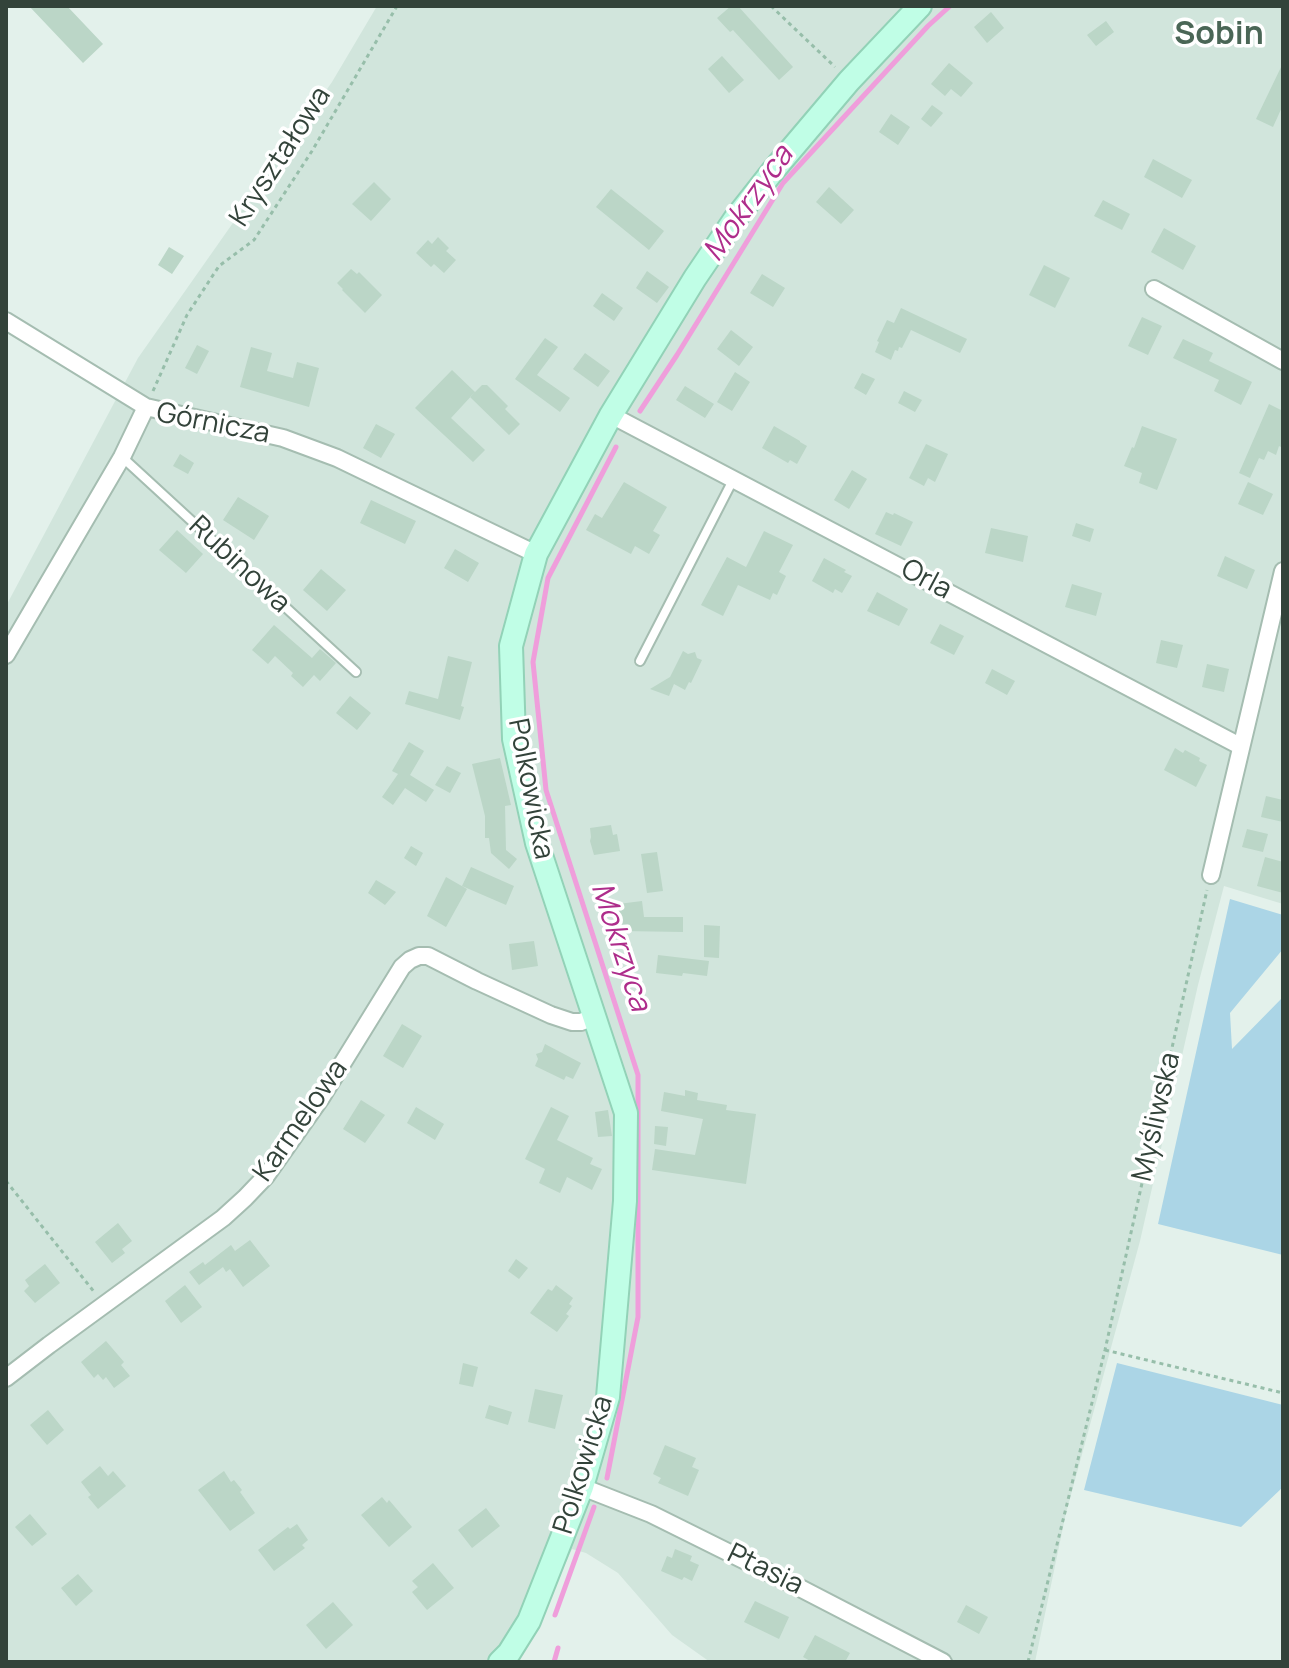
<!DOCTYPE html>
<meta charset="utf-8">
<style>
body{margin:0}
#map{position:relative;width:1289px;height:1668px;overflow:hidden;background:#e3f1eb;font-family:Manrope,sans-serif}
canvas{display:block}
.frame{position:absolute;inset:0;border:8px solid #33433a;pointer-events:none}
</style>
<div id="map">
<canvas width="1289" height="1668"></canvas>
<div class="frame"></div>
</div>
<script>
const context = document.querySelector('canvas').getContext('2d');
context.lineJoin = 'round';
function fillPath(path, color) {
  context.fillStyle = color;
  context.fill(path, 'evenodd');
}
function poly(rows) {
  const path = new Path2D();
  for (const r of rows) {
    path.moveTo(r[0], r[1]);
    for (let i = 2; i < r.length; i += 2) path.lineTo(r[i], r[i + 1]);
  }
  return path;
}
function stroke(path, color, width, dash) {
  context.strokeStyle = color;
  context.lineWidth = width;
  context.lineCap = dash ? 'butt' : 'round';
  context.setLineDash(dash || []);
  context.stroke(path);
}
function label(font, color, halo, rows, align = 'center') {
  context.font = font + ' Manrope,sans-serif';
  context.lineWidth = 7;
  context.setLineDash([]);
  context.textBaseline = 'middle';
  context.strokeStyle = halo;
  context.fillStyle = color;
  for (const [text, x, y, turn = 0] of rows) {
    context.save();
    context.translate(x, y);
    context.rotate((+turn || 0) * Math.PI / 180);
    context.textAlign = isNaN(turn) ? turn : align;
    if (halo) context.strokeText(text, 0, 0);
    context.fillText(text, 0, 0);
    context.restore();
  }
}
fillPath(poly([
 [377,6,1283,6,1283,904,1224,886,1198,985,1140,1241,1066,1513,1035,1662,710,1662,672,1635,618,1573,586,1553,572,1549,540,1621,513,1662,6,1662,6,606,138,358,332,82]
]), '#d1e5dc');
fillPath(poly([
 [1230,899,1283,915,1283,949,1230,1013,1232,1049,1283,997,1283,1255,1158,1224],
 [1117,1363,1283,1405,1283,1487,1241,1527,1084,1490]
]), '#abd5e6');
stroke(poly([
 [640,411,677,355,783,183,928,26,950,6],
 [607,1478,638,1317,638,1075,546,790,533,662,548,578,616,447],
 [555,1615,594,1507],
 [554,1662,558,1648]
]), '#ef9edb', 5);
fillPath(poly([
 [29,6,67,6,103,44,83,63],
 [731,6,738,6,793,67,779,80,733,30,730,32,717,18],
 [991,12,1004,28,987,43,974,27],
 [1106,21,1114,32,1096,46,1087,35],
 [722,56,744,80,729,93,708,69],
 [949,63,973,83,961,97,951,89,945,96,931,84],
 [1283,63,1283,105,1273,127,1256,119],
 [932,105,943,113,931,127,921,119],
 [891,114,910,127,898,145,879,132],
 [1153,159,1192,180,1182,198,1144,177],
 [374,182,391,199,371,221,352,204],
 [829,187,854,210,841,224,816,202],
 [611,189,664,231,649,250,596,207],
 [1103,200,1130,214,1122,230,1094,216],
 [1164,228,1196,246,1183,270,1151,252],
 [438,237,449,248,446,251,456,260,444,273,434,264,431,267,416,253,428,240,432,244],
 [169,247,184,256,172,274,158,265],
 [1044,265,1070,278,1055,308,1029,295],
 [351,269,357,274,359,272,382,295,365,313,342,290,343,289,337,283],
 [647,271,669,287,657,303,636,288],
 [762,274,785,288,773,307,750,293],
 [602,293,623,308,614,321,593,306],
 [901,308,967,339,960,353,911,330,902,348,899,347,898,351,895,350,891,360,875,352,879,342,877,341,887,320,894,323],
 [1142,317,1162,326,1148,355,1128,346],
 [731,330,753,347,739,366,717,349],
 [545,338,558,347,537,375,570,398,560,412,515,379],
 [1183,339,1213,353,1209,361,1252,382,1241,405,1214,391,1219,380,1173,358],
 [197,345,209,351,197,374,185,368],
 [251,347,272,353,267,371,293,378,297,362,319,368,309,407,240,387],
 [585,353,610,371,598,387,573,369],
 [452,370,475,392,451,418,485,450,473,462,415,408],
 [735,372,750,382,732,411,717,402],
 [862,373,875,379,866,395,854,388],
 [482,385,487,385,508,406,505,409,520,424,509,435,470,397],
 [685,386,714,404,705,418,676,400],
 [904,391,922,400,915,412,898,403],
 [1269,404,1283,411,1283,448,1279,446,1276,455,1268,451,1264,460,1259,458,1250,478,1239,473],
 [376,424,395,434,381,458,363,448],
 [774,426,800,441,800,442,807,446,797,464,790,460,788,463,762,448],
 [1142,426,1177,439,1157,490,1139,483,1142,473,1124,466,1132,447,1134,448],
 [926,444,948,454,935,482,928,478,924,486,909,478],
 [180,454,194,463,188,474,173,466],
 [852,470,867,479,849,509,834,500],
 [624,482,667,507,653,531,660,535,649,554,635,546,631,554,586,530,595,514,602,518],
 [1248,482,1273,494,1263,515,1238,504],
 [238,497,269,516,254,540,223,520],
 [371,500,416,521,405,544,360,523],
 [886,512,893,515,894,513,913,522,901,546,875,534],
 [1076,523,1094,529,1090,542,1072,536],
 [991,528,1028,536,1023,562,985,553],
 [177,530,203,554,186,573,159,550],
 [764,531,793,545,779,572,786,576,777,595,773,593,770,600,738,585,723,616,701,605,727,557,746,567],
 [455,549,479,563,468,582,444,568],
 [1225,556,1255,570,1247,589,1217,576],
 [824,558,846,570,844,572,852,576,842,593,835,589,833,593,812,581],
 [321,569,346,590,327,611,303,590],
 [1072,584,1102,593,1096,616,1065,607],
 [877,592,908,609,899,626,867,611],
 [940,624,964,636,954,655,930,643],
 [274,625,312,658,320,649,336,663,320,681,314,675,303,687,291,676,293,673,275,656,268,664,252,650],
 [1161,640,1183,645,1177,668,1156,663],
 [683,651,688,654,695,652,697,658,702,660,691,683,689,682,685,690,674,684,669,696,650,689,670,677],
 [448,656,472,662,461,706,464,707,460,720,405,704,409,691,438,699],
 [1207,664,1229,669,1224,692,1202,687],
 [992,669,1015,681,1007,695,985,683],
 [350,696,371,713,357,730,336,713],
 [409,742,424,751,410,775,434,790,426,802,405,788,393,805,382,797,398,774,392,771],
 [1175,748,1183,753,1185,750,1200,758,1199,761,1207,765,1196,787,1164,770],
 [500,758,511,805,505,806,506,850,517,859,509,869,491,853,489,838,485,838,485,816,472,764],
 [447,766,461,773,450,793,435,785],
 [1266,796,1283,800,1283,822,1261,817],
 [611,825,613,835,617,834,620,851,594,855,590,841,591,837,590,828],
 [1247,829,1268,834,1263,852,1242,847],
 [411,846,423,853,416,866,404,858],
 [657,852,663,891,647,893,641,854],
 [1265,857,1283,862,1283,893,1257,886],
 [471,867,514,886,506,905,462,886],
 [446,877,467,889,446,927,427,916],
 [376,880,396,892,385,905,368,893],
 [642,901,644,917,683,917,683,932,622,931,618,904],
 [704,925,720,926,719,958,704,957],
 [534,941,538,966,512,970,509,944],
 [658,955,709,961,707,976,683,973,682,976,656,973],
 [402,1024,422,1036,403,1068,383,1056],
 [545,1044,581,1063,573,1079,566,1076,564,1080,535,1066,538,1059,536,1054,542,1052],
 [685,1090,698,1093,697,1100,727,1105,726,1110,756,1114,746,1184,652,1170,655,1149,695,1155,703,1119,661,1111,664,1092,685,1096],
 [361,1100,385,1115,365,1143,343,1129],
 [416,1107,444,1124,435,1140,407,1123],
 [551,1107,569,1116,557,1140,593,1158,590,1164,602,1169,592,1190,567,1177,560,1193,539,1183,545,1169,525,1159],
 [608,1110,612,1136,598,1137,595,1112],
 [655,1126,668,1127,666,1146,654,1144],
 [118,1223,132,1241,122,1249,125,1253,112,1263,95,1242],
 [250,1240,270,1266,243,1287,230,1269,226,1272,223,1267,199,1285,189,1272,203,1262,205,1265,231,1245,235,1251],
 [516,1259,528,1268,519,1279,508,1271],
 [45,1264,60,1283,35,1303,24,1291,29,1286,25,1280],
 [185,1285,202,1307,181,1323,165,1301],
 [556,1285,573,1298,569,1304,572,1306,566,1314,569,1316,557,1332,530,1313,548,1289,552,1291],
 [106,1341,124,1362,121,1365,130,1376,114,1388,106,1377,103,1380,98,1374,94,1378,81,1362],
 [463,1363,478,1367,473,1387,459,1384],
 [535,1389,563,1395,555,1429,528,1422],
 [489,1405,512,1412,508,1425,485,1418],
 [48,1410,64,1430,47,1445,30,1425],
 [665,1445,696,1458,692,1467,699,1470,688,1496,658,1483,661,1478,653,1474],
 [100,1466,108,1476,113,1471,126,1486,98,1509,88,1497,91,1495,81,1482],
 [224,1471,231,1482,234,1480,242,1490,240,1492,255,1513,230,1531,198,1490],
 [382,1497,387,1503,389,1500,412,1527,389,1547,361,1515],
 [486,1508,500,1526,472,1548,458,1530],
 [30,1514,47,1534,32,1546,15,1527],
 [297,1524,308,1540,302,1545,305,1548,274,1571,258,1550,288,1527,290,1529],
 [675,1549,692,1556,690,1561,699,1565,692,1581,684,1577,682,1580,661,1571,667,1556,672,1558],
 [433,1563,454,1588,427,1610,412,1592,418,1587,412,1581],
 [78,1574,93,1591,76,1606,61,1588],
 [755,1601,789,1617,779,1639,744,1622],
 [333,1602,353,1625,326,1649,306,1625],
 [966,1605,988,1617,979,1634,957,1622],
 [815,1635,850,1653,845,1662,812,1662,803,1657]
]), '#bbd6c7');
const lane = poly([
 [122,457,356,672],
 [640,661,733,480]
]);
const street = poly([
 [1154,289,1283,361],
 [6,321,146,407,283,438,337,458,536,554],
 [611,415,1240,746],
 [6,655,122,457,146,407],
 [1211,875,1283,571],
 [6,1378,49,1345,223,1218,245,1198,266,1176,321,1098,402,967,410,960,419,956,428,956,477,981,551,1015,572,1022,581,1022,594,1017],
 [582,1487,651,1514,798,1587,943,1662]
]);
const secondary = poly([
 [500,1662,509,1653,529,1621,582,1487,608,1397,625,1201,626,1113,537,843,514,739,511,646,536,554,611,415,695,278,735,219,772,172,849,81,920,6]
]);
stroke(lane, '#a5bdb1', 12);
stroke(street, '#a5bdb1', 20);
stroke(secondary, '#92d2b7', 26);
stroke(poly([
 [771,6,835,67],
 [153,391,187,315,219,266,254,240,312,151,397,6],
 [6,1181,95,1293],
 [1105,1350,1283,1393],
 [1028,1662,1105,1350,1207,890]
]), '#97beaa', 3, [4, 4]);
stroke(lane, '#fff', 8);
stroke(street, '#fff', 16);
stroke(secondary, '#c0fee6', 22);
label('28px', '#33433a', '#fff', [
 ["Kryształowa",281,157,-57],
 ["Górnicza",213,424,11],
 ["Rubinowa",239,565,43],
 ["Orla",926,580,28],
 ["Polkowicka",530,789,79],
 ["Myśliwska",1157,1117,-77],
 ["Karmelowa",301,1121,-55],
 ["Polkowicka",584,1465,-73],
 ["Ptasia",765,1570,26]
]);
label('italic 30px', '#ae2d8b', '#fff', [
 ["Mokrzyca",749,204,-55],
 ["Mokrzyca",620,947,72]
]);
label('bold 32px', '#4a6656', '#fff', [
 ["Sobin",1219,35]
]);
</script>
